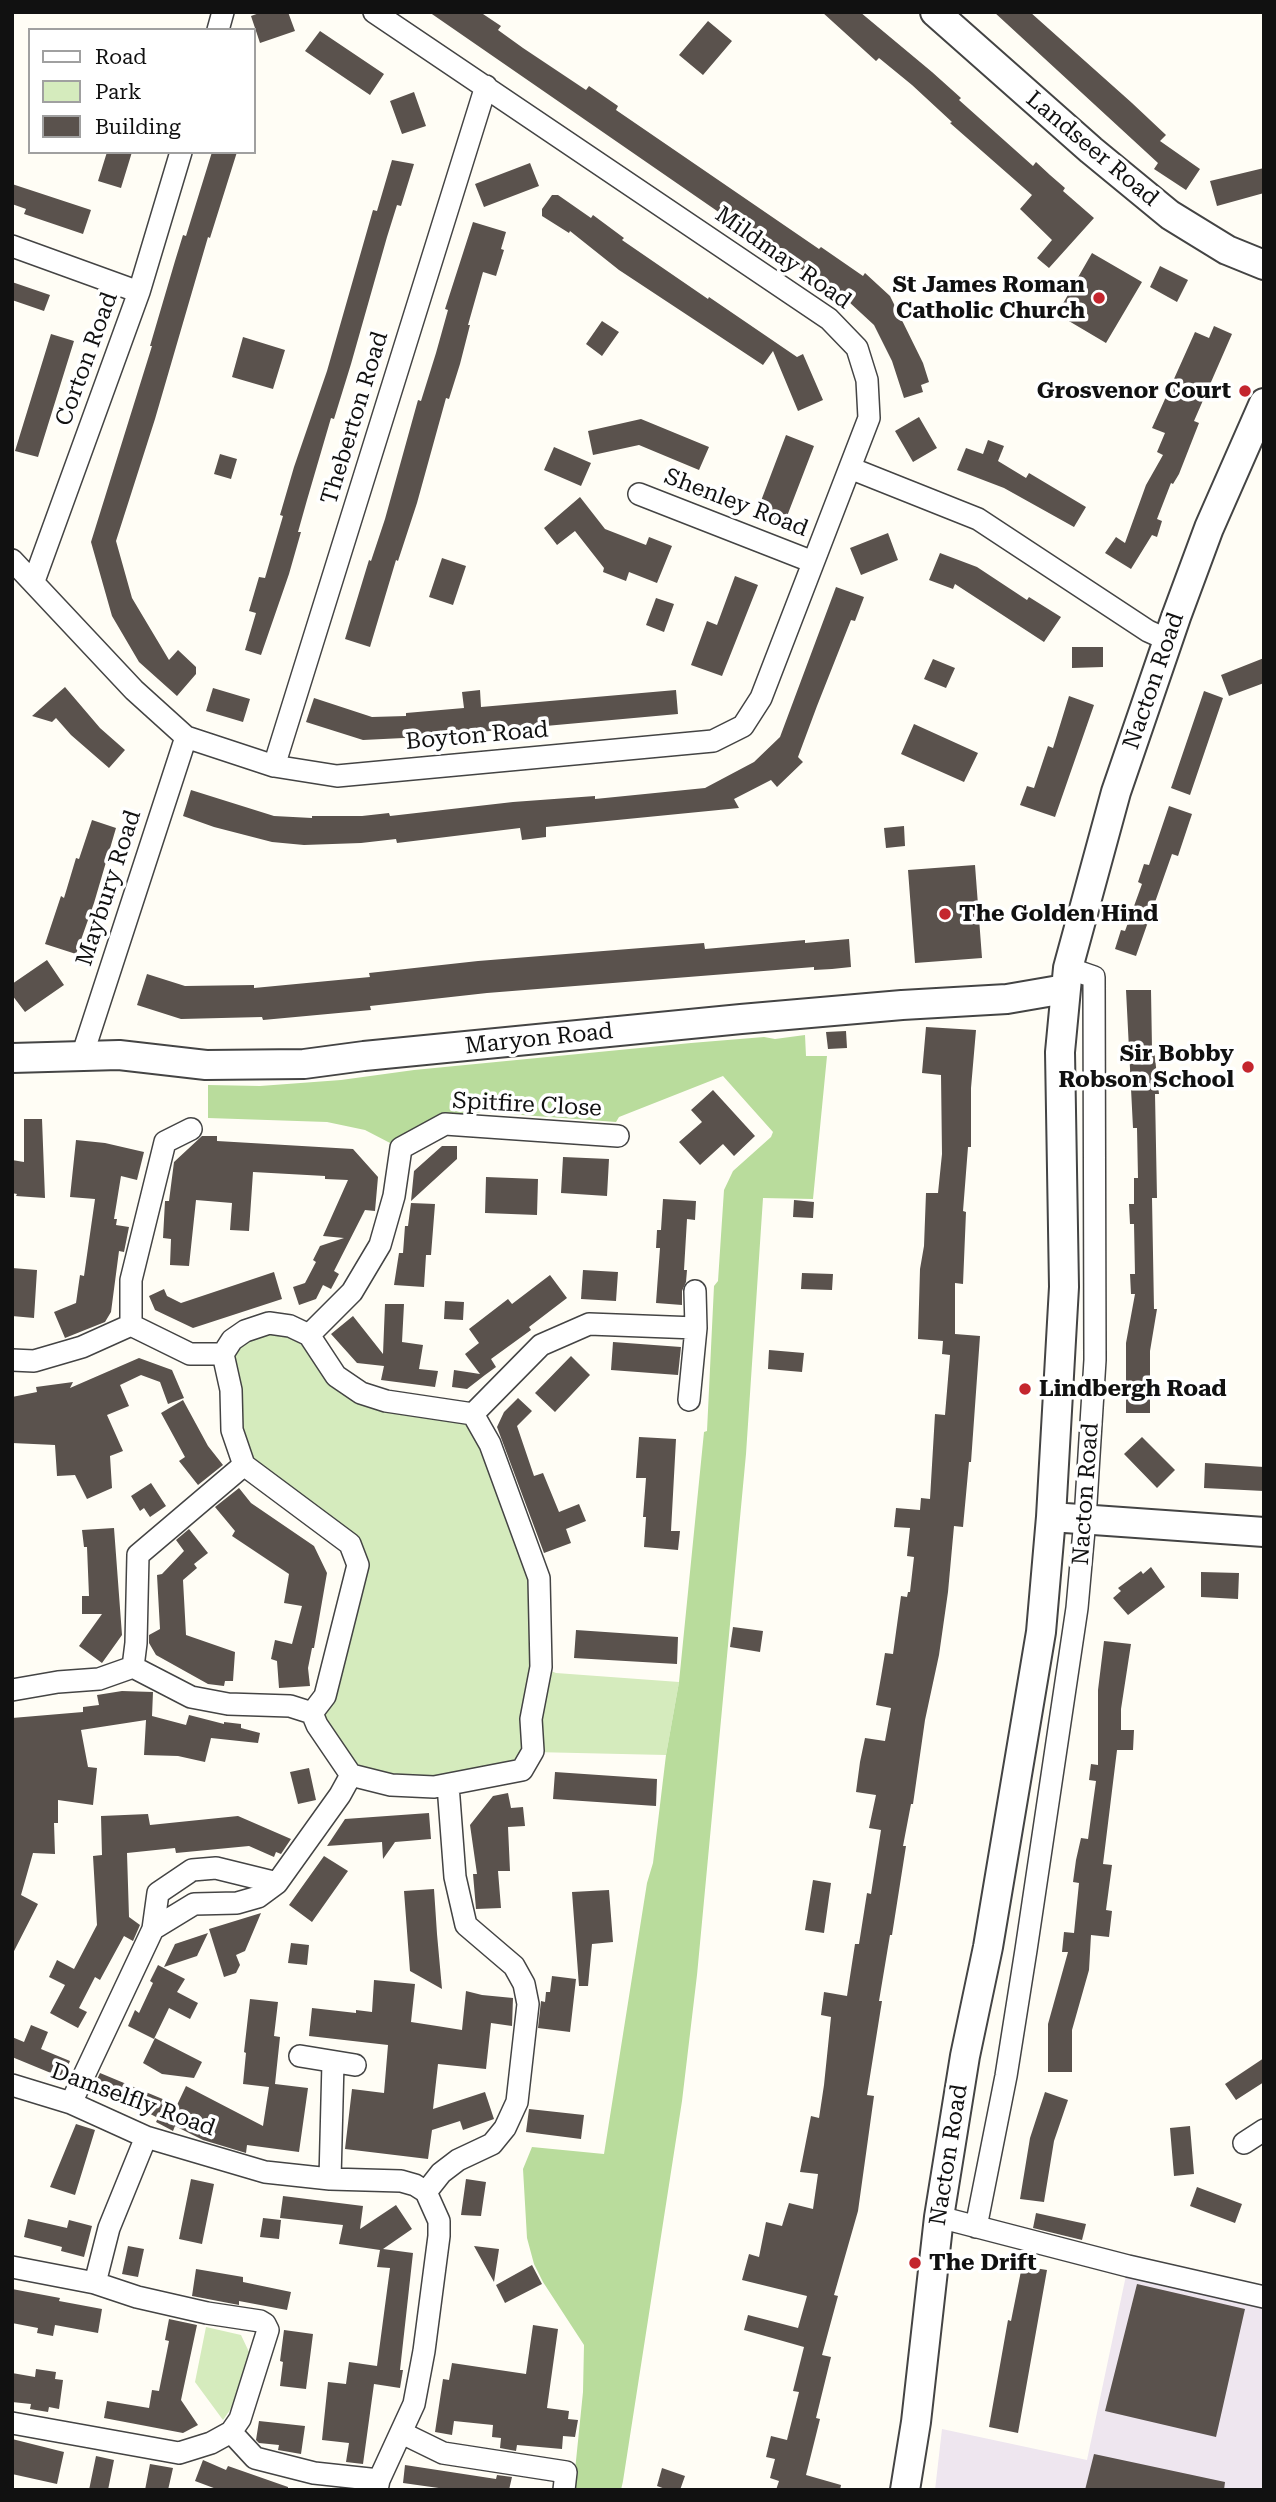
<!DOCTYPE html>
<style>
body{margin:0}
#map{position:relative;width:1276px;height:2502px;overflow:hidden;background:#fffdf5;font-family:"Roboto Serif",serif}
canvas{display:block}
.frame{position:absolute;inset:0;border:14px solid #111;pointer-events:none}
.legend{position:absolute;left:28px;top:28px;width:228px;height:126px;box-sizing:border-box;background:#fff;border:2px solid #a0a0a0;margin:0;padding:9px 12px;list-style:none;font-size:21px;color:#111}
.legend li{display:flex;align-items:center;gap:14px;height:35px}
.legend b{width:35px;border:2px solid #a0a0a0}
</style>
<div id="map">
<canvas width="1276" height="2502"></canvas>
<div class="frame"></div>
<ul class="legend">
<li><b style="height:9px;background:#fff"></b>Road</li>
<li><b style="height:19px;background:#d5ebbd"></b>Park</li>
<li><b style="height:19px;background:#5a524d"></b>Building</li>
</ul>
</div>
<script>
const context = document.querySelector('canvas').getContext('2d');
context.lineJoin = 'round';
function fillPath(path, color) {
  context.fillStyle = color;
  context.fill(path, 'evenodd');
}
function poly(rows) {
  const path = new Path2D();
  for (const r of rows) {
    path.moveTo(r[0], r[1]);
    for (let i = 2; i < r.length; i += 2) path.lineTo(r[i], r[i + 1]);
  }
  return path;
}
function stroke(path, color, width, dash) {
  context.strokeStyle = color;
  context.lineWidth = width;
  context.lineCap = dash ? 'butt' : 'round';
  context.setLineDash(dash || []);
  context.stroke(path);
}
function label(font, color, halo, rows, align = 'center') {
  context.font = font + ' "Roboto Serif",serif';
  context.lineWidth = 7;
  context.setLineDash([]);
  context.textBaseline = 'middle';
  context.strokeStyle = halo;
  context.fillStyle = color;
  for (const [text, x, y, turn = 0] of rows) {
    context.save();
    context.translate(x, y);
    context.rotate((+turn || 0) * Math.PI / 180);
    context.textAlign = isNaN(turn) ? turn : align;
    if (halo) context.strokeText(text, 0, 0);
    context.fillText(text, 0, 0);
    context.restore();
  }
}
fillPath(poly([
 [1128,2266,1264,2297,1264,2490,935,2490,942,2429,1087,2460]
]), '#eee6ef');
fillPath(poly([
 [290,1326,361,1393,473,1414,539,1578,541,1667,556,1673,679,1682,666,1755,533,1752,478,1780,351,1775,317,1725,358,1565,244,1465,232,1340],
 [206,2327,241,2335,250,2354,237,2400,223,2420,195,2382]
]), '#d5ebbd');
fillPath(poly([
 [805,1035,806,1056,827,1056,813,1199,763,1198,746,1454,697,1975,682,2101,623,2481,621,2490,573,2490,583,2392,584,2345,543,2282,534,2264,527,2238,523,2169,532,2147,604,2154,647,1883,653,1863,666,1755,679,1682,704,1432,707,1431,714,1286,718,1281,724,1190,733,1171,771,1137,773,1132,723,1076,619,1117,616,1122,482,1112,445,1116,392,1144,365,1130,327,1122,208,1118,208,1085,260,1086,341,1080,414,1070,691,1043,764,1037,775,1039]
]), '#b9dc9c');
fillPath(poly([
 [262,12,288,12,295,31,260,43,251,16],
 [429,12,480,12,501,26,498,30,523,48,586,90,589,86,618,106,616,110,819,249,821,247,863,276,865,273,890,296,923,363,929,382,921,385,923,392,904,398,892,361,874,325,835,289,834,291,804,271],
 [822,12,860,12,932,72,961,98,959,100,1033,166,1036,162,1050,175,1065,188,1063,191,1094,218,1049,268,1037,258,1052,240,1020,209,1032,195,950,123,952,122,912,85,879,58,876,61],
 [994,12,1030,12,1132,103,1166,135,1160,141,1200,169,1186,190,1154,169,1158,163],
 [708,21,732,41,703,75,679,55],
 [320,31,384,74,370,95,305,51],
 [414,92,426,126,402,134,390,101],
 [107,152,132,152,121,188,98,181],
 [212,152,237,152,210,238,208,237,155,419,116,541,132,598,169,660,178,650,196,667,196,674,177,696,139,662,112,616,91,542,152,346,150,346,175,261,183,235,186,236],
 [392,160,414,164,401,206,397,205,387,237,351,364,334,419,331,418,307,500,298,532,301,532,289,574,261,655,245,650,256,613,249,611,259,577,265,578,283,516,280,515,294,467,327,371,373,210,377,211],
 [530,163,539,186,484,207,475,184],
 [1264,168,1264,193,1217,206,1210,181],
 [12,184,91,210,83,234,24,214,26,209,12,204],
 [552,195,558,195,591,218,593,215,624,238,622,240,708,299,709,297,797,357,803,354,823,400,798,411,773,351,763,365,619,270,570,231,569,233,542,216,542,209],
 [473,222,506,232,501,249,504,250,496,276,483,272,468,325,470,325,460,364,449,399,446,398,417,503,398,561,396,560,370,647,345,639,369,560,371,561,385,519,418,400,421,401,436,353,448,310,445,309],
 [1092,253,1142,282,1106,343,1057,314],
 [1160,266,1188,280,1177,302,1150,287],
 [12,282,50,295,44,311,12,300],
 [602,321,619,332,602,356,586,344],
 [1214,326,1232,334,1194,421,1199,423,1179,474,1173,484,1171,483,1157,519,1162,521,1157,537,1152,535,1131,569,1105,553,1116,537,1125,543,1146,485,1163,455,1157,452,1165,433,1152,428,1195,332,1209,338],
 [51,334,74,341,38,457,15,451],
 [243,337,285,350,273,389,232,377],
 [919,417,937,448,913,462,895,431],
 [641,419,709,447,699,470,639,445,593,455,588,431],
 [786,435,814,446,784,524,756,514],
 [988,440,1004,446,998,461,1026,478,1029,473,1086,507,1074,527,1004,488,957,470,966,448,983,454],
 [554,447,591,463,581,486,544,470],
 [220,454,237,459,231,479,214,474],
 [580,497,605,529,646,545,649,537,672,546,657,583,629,572,626,581,603,572,604,568,575,531,557,545,544,528],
 [888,533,898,560,861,575,850,548],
 [940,553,977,567,1027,600,1029,597,1061,617,1044,642,955,584,953,589,929,580],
 [442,558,466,566,453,605,429,597],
 [735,576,758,585,722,676,691,665,707,621,717,625],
 [836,587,864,597,855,621,851,620,817,706,798,757,803,762,777,787,771,780,734,799,739,808,546,827,546,837,522,840,520,828,397,843,396,839,361,843,304,845,272,842,214,827,183,816,191,790,274,816,312,818,312,816,362,816,389,813,390,816,513,802,595,796,595,799,705,788,754,762,780,737],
 [656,598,674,604,664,632,646,625],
 [1072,647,1103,647,1103,667,1072,668],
 [1264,658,1264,683,1229,696,1221,675],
 [933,659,955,668,946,688,924,679],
 [65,687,100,728,125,750,109,768,71,735,56,718,52,722,32,716],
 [213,688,250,699,243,722,206,711],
 [480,690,481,707,676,690,678,714,424,737,363,740,306,722,314,698,372,717,406,716,406,713,464,708,462,692],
 [1204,691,1223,698,1190,795,1171,788],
 [1069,696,1094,705,1055,817,1020,805,1027,786,1034,788,1048,746,1053,748],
 [914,724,978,753,964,782,901,754],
 [1169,806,1192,814,1178,856,1172,854,1136,956,1115,949,1121,930,1125,931,1142,884,1138,882,1144,864,1149,865],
 [92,820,116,828,94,903,76,954,45,944,61,896,64,898,76,858,79,859],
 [904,826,905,846,886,848,884,828],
 [975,865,982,958,915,963,908,870],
 [849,939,851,967,832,969,814,970,814,967,487,993,370,1006,371,1010,263,1020,262,1017,181,1019,137,1005,147,974,185,986,254,985,254,988,370,977,369,973,478,961,704,943,705,949,805,940,805,943],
 [47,960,64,985,25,1012,12,995,12,984],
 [1126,990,1151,990,1152,1049,1154,1049,1159,1094,1155,1094,1157,1198,1152,1198,1154,1309,1157,1309,1150,1351,1150,1413,1126,1413,1126,1343,1135,1294,1131,1294,1130,1274,1135,1274,1134,1224,1130,1224,1129,1204,1134,1204,1134,1178,1138,1178,1137,1128,1133,1128],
 [926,1027,976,1030,971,1088,971,1147,968,1147,963,1211,966,1212,963,1284,955,1283,955,1334,980,1336,971,1462,969,1462,963,1527,954,1526,948,1592,939,1655,925,1720,913,1804,911,1804,903,1846,906,1846,892,1935,890,1935,879,2001,882,2001,867,2095,874,2096,858,2211,834,2295,838,2296,822,2355,831,2357,816,2418,820,2419,806,2475,841,2485,840,2490,776,2490,779,2481,770,2478,775,2459,766,2457,771,2436,787,2440,799,2392,793,2391,804,2347,744,2330,748,2315,798,2328,807,2296,742,2280,749,2254,759,2257,766,2222,782,2226,789,2203,813,2209,818,2174,800,2172,811,2116,819,2118,824,2085,831,2017,821,2015,824,1992,847,1996,855,1944,859,1944,867,1893,871,1894,881,1830,869,1828,876,1795,856,1792,860,1762,865,1738,885,1741,891,1708,876,1705,881,1677,885,1653,893,1654,901,1596,907,1597,908,1592,910,1592,914,1557,907,1556,910,1528,894,1527,896,1508,920,1510,921,1498,930,1499,935,1414,945,1415,950,1355,942,1354,943,1341,918,1339,920,1269,924,1246,926,1193,938,1193,942,1154,941,1075,922,1073],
 [846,1031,847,1048,828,1049,826,1032],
 [713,1090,755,1136,734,1156,723,1144,700,1165,679,1142,702,1122,691,1110],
 [24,1119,42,1119,45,1198,16,1196,17,1194,12,1193,12,1160,24,1162],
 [202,1136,217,1136,217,1141,353,1149,378,1177,375,1211,365,1210,334,1271,339,1274,331,1289,323,1285,316,1299,299,1305,293,1287,305,1283,316,1262,313,1260,320,1246,344,1238,323,1236,348,1180,325,1179,325,1176,253,1172,249,1231,230,1230,232,1203,196,1200,189,1266,170,1265,171,1239,163,1238,165,1201,169,1201,174,1162],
 [76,1140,105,1143,144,1152,137,1180,121,1176,114,1219,117,1219,116,1225,129,1227,124,1252,119,1251,111,1312,105,1322,65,1338,54,1312,76,1303,80,1275,84,1276,95,1199,70,1197],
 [442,1146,457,1146,457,1159,411,1201,414,1171],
 [563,1157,609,1159,607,1196,561,1193],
 [486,1177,538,1179,537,1215,485,1213],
 [663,1199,696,1201,695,1220,687,1219,684,1270,687,1270,686,1282,682,1291,682,1305,656,1303,660,1248,656,1248,657,1230,661,1230],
 [794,1200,814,1202,813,1218,793,1217],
 [411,1203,435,1204,431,1255,426,1255,424,1287,394,1285,399,1253,403,1253,405,1226,408,1226],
 [12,1268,37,1270,34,1318,12,1316],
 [583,1270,618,1272,616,1301,581,1299],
 [274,1272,282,1299,193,1328,155,1310,149,1296,164,1289,167,1296,181,1303],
 [802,1273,833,1274,832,1290,801,1289],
 [550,1275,567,1298,529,1327,531,1330,491,1359,496,1367,485,1375,467,1389,452,1387,454,1370,480,1374,465,1354,479,1343,469,1329,508,1299,512,1304],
 [445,1301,464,1302,463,1320,444,1319],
 [385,1304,404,1304,402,1342,423,1345,419,1369,438,1371,435,1387,381,1380,384,1366,357,1363,331,1334,353,1316,383,1354],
 [613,1342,681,1347,678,1375,611,1370],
 [769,1350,804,1353,802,1372,768,1369],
 [571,1356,590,1375,555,1412,535,1393],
 [139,1358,172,1370,184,1398,168,1404,160,1382,141,1375,120,1385,129,1406,107,1415,123,1451,110,1456,112,1488,87,1499,75,1475,57,1476,55,1445,12,1443,12,1397,37,1392,36,1387,73,1382,70,1388],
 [518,1398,532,1411,517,1426,534,1476,543,1473,559,1512,579,1504,586,1521,566,1529,571,1543,544,1553,497,1427,504,1412],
 [183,1400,208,1446,223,1465,198,1485,179,1461,185,1457,161,1413],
 [639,1437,676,1439,671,1531,680,1531,678,1550,644,1547,646,1517,643,1517,646,1478,636,1478],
 [1142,1437,1175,1470,1157,1488,1124,1454],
 [1205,1463,1264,1467,1264,1491,1204,1488],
 [151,1483,166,1506,150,1517,144,1508,140,1511,131,1496],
 [239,1488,251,1503,314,1546,327,1573,314,1648,312,1648,308,1668,310,1686,279,1688,277,1661,271,1659,275,1640,292,1644,302,1606,284,1603,289,1574,232,1536,235,1531,215,1507],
 [114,1528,122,1635,102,1663,79,1646,102,1614,82,1614,82,1596,89,1596,87,1547,84,1547,82,1530],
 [189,1529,208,1553,194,1564,197,1568,183,1580,186,1635,235,1652,233,1681,225,1681,224,1686,208,1684,156,1655,149,1643,149,1635,160,1629,157,1575,162,1574,184,1551,176,1540],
 [1151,1567,1165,1587,1128,1615,1113,1598,1121,1591,1118,1588,1141,1571,1143,1574],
 [1201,1572,1239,1573,1238,1599,1201,1597],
 [733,1627,763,1631,760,1652,730,1647],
 [576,1630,678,1637,677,1664,574,1658],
 [1104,1641,1131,1644,1121,1709,1121,1730,1134,1730,1133,1750,1117,1750,1103,1864,1112,1865,1106,1910,1112,1911,1109,1937,1091,1935,1089,1970,1072,2030,1072,2072,1048,2072,1048,2024,1068,1952,1062,1952,1064,1932,1074,1933,1079,1883,1073,1882,1076,1860,1081,1838,1088,1839,1096,1781,1089,1780,1091,1764,1098,1765,1098,1690],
 [122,1691,153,1692,152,1716,186,1725,189,1715,224,1724,224,1722,241,1724,241,1728,260,1733,258,1743,211,1738,205,1762,178,1756,144,1755,146,1720,81,1730,88,1767,97,1768,93,1805,58,1800,58,1823,54,1823,55,1854,33,1853,21,1895,38,1904,12,1955,12,1912,14,1908,12,1908,12,1718,83,1712,83,1707,99,1705,97,1695],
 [309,1768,316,1800,298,1804,290,1772],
 [555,1772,657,1779,656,1806,553,1799],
 [508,1793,511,1808,523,1807,525,1826,508,1827,510,1871,498,1871,501,1908,476,1909,473,1874,477,1874,470,1825,493,1796],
 [429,1813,431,1839,395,1842,383,1859,382,1842,327,1846,345,1819],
 [148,1814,150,1825,238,1816,291,1839,281,1854,276,1852,274,1857,249,1846,176,1853,175,1848,127,1853,129,1917,140,1925,133,1941,124,1936,100,1980,95,1977,79,2008,87,2012,78,2028,50,2013,65,1985,49,1977,57,1960,74,1969,97,1925,93,1856,102,1855,101,1816],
 [324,1856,348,1871,312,1922,289,1905],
 [813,1880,831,1883,824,1933,805,1930],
 [434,1889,437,1934,442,1989,410,1971,404,1891],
 [609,1890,613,1942,592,1944,588,1986,579,1986,572,1892],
 [261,1913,245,1951,236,1955,240,1965,236,1973,224,1977,209,1929],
 [208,1933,197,1956,164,1967,175,1944],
 [291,1943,309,1945,307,1965,288,1963],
 [158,1965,185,1979,177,1992,198,2003,190,2019,169,2008,154,2039,128,2026,135,2010,139,2013,153,1983,150,1981],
 [552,1976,576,1979,570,2032,538,2028,541,2001,545,2002,546,1992,550,1992],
 [374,1980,415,1984,411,2022,437,2026,462,2030,466,1991,482,1995,513,1998,512,2026,491,2023,486,2069,438,2064,433,2109,485,2092,494,2119,463,2130,460,2121,432,2130,428,2159,345,2149,352,2089,384,2093,388,2045,309,2036,312,2008,356,2013,356,2010,372,2012],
 [250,1999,278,2002,274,2036,280,2037,275,2084,308,2088,299,2152,247,2145,246,2153,203,2140,175,2126,173,2131,156,2122,158,2118,112,2094,109,2099,92,2090,100,2073,177,2105,186,2086,263,2126,269,2087,243,2084,246,2053,244,2052],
 [31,2025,48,2032,41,2049,70,2061,63,2078,12,2057,12,2037,24,2042],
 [155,2038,202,2062,194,2078,162,2074,143,2063],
 [1264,2058,1264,2082,1236,2100,1225,2084],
 [1045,2092,1068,2100,1054,2141,1044,2202,1020,2199,1030,2138],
 [529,2109,584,2115,581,2139,526,2132],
 [76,2124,95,2130,75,2195,50,2187],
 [1190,2126,1194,2174,1174,2176,1170,2128],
 [191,2179,214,2184,202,2244,179,2239],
 [466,2179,486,2182,481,2216,461,2215],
 [1197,2187,1242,2204,1235,2223,1190,2206],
 [283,2196,363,2206,360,2229,396,2205,412,2229,383,2249,413,2253,400,2370,403,2370,400,2388,374,2384,363,2464,346,2462,349,2443,322,2440,328,2382,346,2384,349,2362,377,2366,390,2268,377,2267,380,2250,339,2244,343,2225,280,2218],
 [1036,2213,1086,2224,1082,2240,1033,2228],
 [263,2218,281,2220,279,2239,260,2237],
 [28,2219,67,2228,69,2220,92,2226,84,2257,61,2251,62,2247,24,2237],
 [128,2246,144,2249,138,2277,122,2274],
 [474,2246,499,2249,494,2282],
 [532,2265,542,2284,505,2303,496,2285],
 [1022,2266,1047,2270,1018,2433,989,2427,1008,2320,1011,2321],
 [196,2269,243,2277,243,2282,291,2292,287,2310,239,2301,239,2305,192,2296],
 [1137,2284,1245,2309,1216,2437,1105,2411],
 [12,2289,60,2298,59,2301,102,2309,98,2333,55,2325,53,2336,37,2333,38,2328,12,2323],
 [169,2319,197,2325,181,2400,198,2425,183,2433,104,2418,107,2401,149,2408,152,2390,159,2391,169,2341,165,2340],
 [533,2325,558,2329,547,2408,569,2411,568,2419,578,2420,575,2437,563,2436,562,2449,517,2445,516,2451,500,2448,501,2438,492,2437,493,2425,454,2421,452,2435,435,2432,443,2379,449,2380,452,2363,526,2374],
 [284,2330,313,2334,306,2389,280,2386,283,2362,280,2361],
 [36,2369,56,2372,55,2379,63,2380,59,2409,49,2407,48,2412,30,2409,31,2404,12,2402,12,2373,35,2377],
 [259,2421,305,2426,301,2454,278,2450,279,2445,259,2443,256,2440],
 [12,2439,64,2452,57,2484,12,2474],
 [1094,2454,1225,2482,1224,2490,1085,2490],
 [96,2456,114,2460,108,2490,89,2490],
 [203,2460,226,2470,228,2466,288,2487,288,2490,219,2490,195,2481],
 [150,2464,173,2468,168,2490,145,2490],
 [405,2465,496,2479,497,2475,512,2477,509,2490,453,2490,403,2483],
 [662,2468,685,2476,680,2490,668,2490,657,2486]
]), '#5a524d');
const minor = poly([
 [218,30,223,12],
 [12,246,139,292],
 [850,468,978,519,1148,631,1168,640],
 [639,494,813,562],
 [12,560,134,690,186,737,274,766,337,776,713,741,743,726,761,698,869,418,867,380,857,348,829,319,374,12],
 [34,581,139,292,181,152],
 [274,766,486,86],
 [82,1056,186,737],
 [269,1323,290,1326,309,1335,336,1376,361,1393,386,1401,473,1414,490,1444,539,1578,541,1667,531,1719,533,1751,522,1770,434,1787,391,1785,351,1775,317,1725,312,1713,325,1696,358,1565,350,1544,244,1465,232,1430,231,1390,223,1354,232,1340,245,1331,269,1323],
 [131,1325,131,1280,165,1142,191,1129],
 [309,1335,352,1292,380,1245,394,1196,401,1148,445,1124,618,1136],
 [12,1360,34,1361,82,1347,131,1325,190,1354,223,1354],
 [689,1400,696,1328,695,1291],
 [473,1414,541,1345,589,1324,696,1328],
 [133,1667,136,1643,138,1555,244,1465],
 [12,1690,58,1682,99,1679,133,1667,191,1697,228,1704,290,1706,312,1713],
 [153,1929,194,1904,237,1903,258,1897,277,1883,340,1795,351,1775],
 [300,2056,355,2065],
 [12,2085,71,2103,146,2137,265,2172,330,2179,401,2181,415,2185,426,2192,439,2221,439,2236,424,2351,414,2404,379,2480,377,2490],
 [71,2103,153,1929,158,1893,192,1870,216,1868,277,1883],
 [1244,2143,1264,2130],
 [330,2179,333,2062],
 [426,2192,441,2173,458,2160,492,2144,505,2128,517,2102,528,2004,524,1984,514,1966,466,1925,455,1877,448,1785],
 [939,2217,1128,2266,1264,2297],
 [976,2227,1006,2076,1026,1950,1077,1608,1085,1519,1095,1360,1094,977,1068,968],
 [12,2267,95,2283,137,2297,207,2313,260,2321,265,2324,268,2330,240,2419,231,2432,211,2443,179,2453,12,2423],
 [95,2283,109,2228,146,2137],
 [231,2432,255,2458,314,2473,379,2480],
 [402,2433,443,2453,566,2472,564,2490]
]);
const tertiary = poly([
 [935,12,1091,150,1170,215,1227,250,1264,265],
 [12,1058,119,1055,206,1065,304,1064,364,1056,741,1019,902,1005,1007,999,1065,989],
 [1051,1517,1264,1532],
 [905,2490,916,2422,939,2217,965,2056,988,1947,1041,1632,1051,1517,1064,1287,1060,1052,1068,968,1116,792,1176,617,1209,528,1264,403]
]);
stroke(minor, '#444', 24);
stroke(tertiary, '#444', 32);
stroke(minor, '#fff', 21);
stroke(tertiary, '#fff', 28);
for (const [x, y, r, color] of [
 [1099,298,7,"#c4262e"],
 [1245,391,7,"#c4262e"],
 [945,914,7,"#c4262e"],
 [1248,1067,7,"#c4262e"],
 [1025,1389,7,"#c4262e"],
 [915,2263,7,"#c4262e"]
]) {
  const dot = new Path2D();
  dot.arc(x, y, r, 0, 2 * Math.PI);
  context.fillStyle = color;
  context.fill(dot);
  stroke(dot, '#fff', 2.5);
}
label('23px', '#111', '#fff', [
 ["Landseer Road",1092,149,40],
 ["Mildmay Road",783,258,35],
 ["Corton Road",87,359,-70],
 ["Theberton Road",355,418,-73],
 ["Shenley Road",736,503,21],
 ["Nacton Road",1154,681,-71],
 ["Boyton Road",477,736,-5],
 ["Maybury Road",109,888,-72],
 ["Maryon Road",539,1039,-6],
 ["Spitfire Close",527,1105,3],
 ["Nacton Road",1086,1494,-86],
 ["Damselfly Road",133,2100,20],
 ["Nacton Road",949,2155,-81]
]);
label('bold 23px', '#111', '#fff', [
 ["St James Roman",1085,285],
 ["Catholic Church",1085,311],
 ["Grosvenor Court",1231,391],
 ["The Golden Hind",959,914,"left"],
 ["Sir Bobby",1234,1054],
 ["Robson School",1234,1080],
 ["Lindbergh Road",1039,1389,"left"],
 ["The Drift",929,2263,"left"]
], 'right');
</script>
